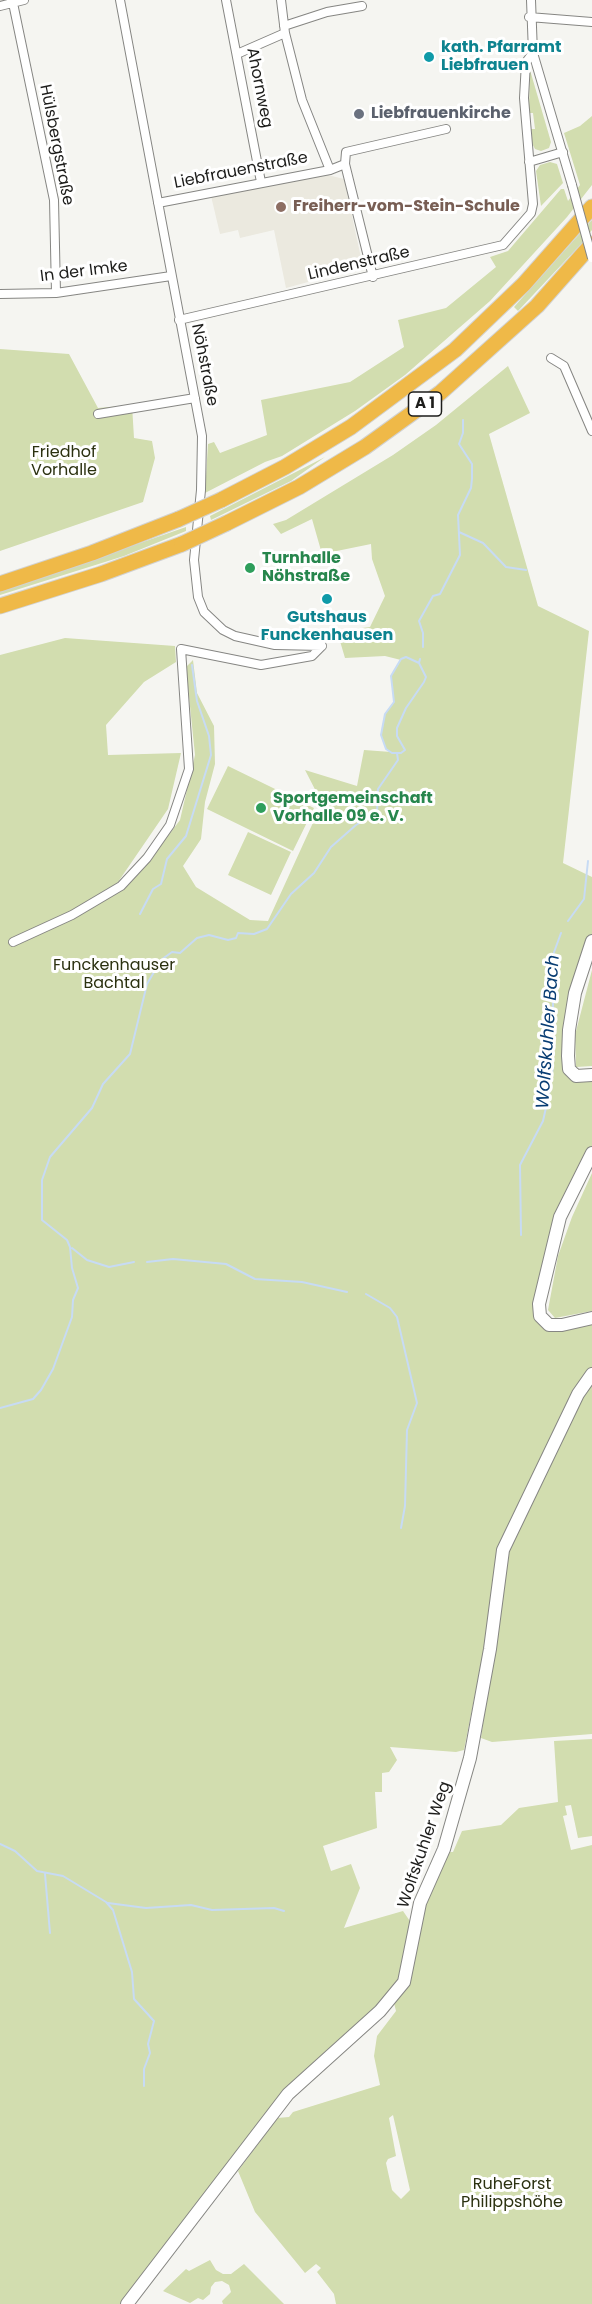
<!DOCTYPE html>
<meta charset="utf-8">
<style>
body{margin:0}
canvas{display:block;background:#f5f5f1}
</style>
<canvas width="592" height="2304"></canvas>
<script>
const context = document.querySelector('canvas').getContext('2d');
context.lineJoin = 'round';
function fillPath(path, color) {
  context.fillStyle = color;
  context.fill(path, 'evenodd');
}
function poly(rows) {
  const path = new Path2D();
  for (const r of rows) {
    path.moveTo(r[0], r[1]);
    for (let i = 2; i < r.length; i += 2) path.lineTo(r[i], r[i + 1]);
  }
  return path;
}
function stroke(path, color, width, dash) {
  context.strokeStyle = color;
  context.lineWidth = width;
  context.lineCap = dash ? 'butt' : 'round';
  context.setLineDash(dash || []);
  context.stroke(path);
}
function label(font, color, halo, rows, align = 'center') {
  context.font = font + ' Poppins,sans-serif';
  context.lineWidth = 6;
  context.setLineDash([]);
  context.textBaseline = 'middle';
  context.strokeStyle = halo;
  context.fillStyle = color;
  for (const [text, x, y, turn = 0] of rows) {
    context.save();
    context.translate(x, y);
    context.rotate((+turn || 0) * Math.PI / 180);
    context.textAlign = isNaN(turn) ? turn : align;
    if (halo) context.strokeText(text, 0, 0);
    context.fillText(text, 0, 0);
    context.restore();
  }
}
fillPath(poly([
 [324,174,344,179,363,267,286,288,274,230,240,238,238,230,220,234,211,196]
]), '#ebe9df');
fillPath(poly([
 [530,70,551,142,549,148,541,151,535,149,532,143,531,129,535,129,533,113,529,113],
 [592,116,592,185,567,217,490,301,405,375,355,411,282,456,265,462,205,493,208,444,214,442,220,453,267,435,261,400,350,382,404,347,398,320,446,308,496,267,490,257,508,251,561,189,564,189,568,201,580,185,564,133,580,126],
 [550,162,557,164,563,183,541,206,536,171,540,165],
 [592,220,592,230,581,244,518,311,514,307],
 [0,349,69,354,98,408,132,405,134,438,152,441,155,458,143,502,0,551],
 [508,366,530,413,489,434,538,606,589,631,563,863,592,877,592,941,575,993,569,1069,592,1075,592,1153,545,1271,543,1322,592,1318,592,1734,492,1742,481,1738,491,1665,481,1664,464,1750,456,1752,390,1747,397,1760,389,1772,382,1773,382,1792,375,1792,377,1828,323,1846,331,1871,351,1864,360,1888,344,1928,403,1911,414,1927,404,1982,288,2094,127,2304,0,2304,0,655,65,638,175,646,176,662,144,682,106,725,108,755,181,753,168,809,116,885,123,887,143,869,180,820,195,755,186,667,193,660,197,693,214,726,215,764,205,802,201,839,183,866,196,887,250,920,268,921,322,803,305,770,357,786,364,750,391,752,386,749,381,735,385,714,394,702,391,676,401,660,385,656,345,658,337,631,370,627,385,596,372,559,371,544,322,554,312,519,281,534,273,524,286,520,393,455,436,425],
 [325,457,291,481,211,520,210,516],
 [186,527,186,531,124,556,0,595,0,592],
 [228,766,314,808,293,851,207,809],
 [248,832,291,852,271,895,228,875],
 [592,970,592,1066,576,1067,575,1035],
 [592,1173,592,1311,555,1318,548,1310,558,1256,572,1217],
 [592,1739,592,1836,578,1838,571,1805,565,1806,567,1815,563,1816,571,1850,592,1845,592,2304,336,2304,334,2294,317,2272,321,2268,316,2264,305,2273,255,2212,238,2171,277,2118,289,2117,293,2112,380,2085,374,2056,377,2036,396,2011,394,2003,423,1910,448,1852,453,1852,462,1831,501,1825,519,1808,558,1802,554,1741],
 [393,2115,410,2190,401,2199,392,2190,386,2163,388,2159,396,2156,389,2118],
 [210,2260,216,2270,223,2274,231,2274,244,2264,284,2304,223,2304,222,2301,231,2292,229,2285,222,2281,215,2282,211,2287,210,2294,203,2300,198,2298,190,2303,163,2291,186,2269,189,2271]
]), '#d2ddaf');
stroke(poly([
 [459,532,483,543,506,567,526,570],
 [423,647,423,633,419,621,433,596,440,594,460,555,458,515,471,488,472,479,472,464,459,444,463,433,463,420],
 [419,663,426,677,424,682,406,708,397,728,397,736,405,750,401,753,392,753,386,749,381,735,385,714,394,702,391,676,401,659,406,657,419,663,420,659],
 [140,914,153,889,161,884,167,859,186,836,211,755,209,736,197,701,192,665],
 [568,921,584,899,588,861],
 [521,1235,520,1165,543,1121,549,1094,553,1066,553,955,561,933],
 [72,1248,87,1260,109,1267,134,1262],
 [147,1262,173,1259,226,1264,255,1279,302,1282,347,1292],
 [366,1294,390,1308,397,1317,417,1403,407,1430,405,1506,401,1528],
 [0,1408,33,1399,41,1390,53,1369,72,1317,73,1300,78,1288,72,1268,70,1247,67,1240,42,1220,42,1180,50,1157,92,1108,103,1084,130,1054,147,984,161,960,172,952,180,953,197,938,209,935,228,940,236,938,238,933,254,934,267,929,291,894,314,873,331,847,356,825,377,813,378,789,398,760,397,753],
 [0,1844,15,1851,37,1871,63,1876,106,1902,113,1910,132,1972,134,1999,154,2021,148,2044,150,2053,144,2069,144,2086],
 [45,1874,50,1933],
 [108,1903,146,1908,191,1905,212,1910,274,1908,284,1911]
]), '#c7dbf4', 2);
const street = poly([
 [120,0,202,436,201,490,194,560,198,597,204,612,223,630,235,636,275,645,322,646],
 [226,0,261,182],
 [281,0,285,33,302,100,330,170],
 [531,0,533,53,572,185],
 [13,3,54,200,56,293],
 [0,6,24,0],
 [529,17,592,22],
 [284,26,327,12,362,6],
 [237,54,285,33],
 [529,162,563,152],
 [345,164,373,277],
 [158,203,330,170,345,164,346,152,446,129],
 [0,294,56,293,171,276],
 [179,320,503,245,531,213,533,204,524,98,526,62,533,53],
 [551,358,564,366,592,431],
 [98,414,195,398],
 [13,942,72,915,121,886,147,858,170,825,189,769,181,649,261,665,312,656,322,646]
]);
const secondary = poly([
 [592,941,575,993,569,1030,568,1056,569,1069,576,1076,592,1075],
 [592,1153,560,1217,539,1304,540,1316,549,1325,562,1325,592,1318],
 [127,2304,288,2094,380,2011,404,1982,420,1903,444,1849,470,1758,490,1649,503,1550,578,1394,592,1374]
]);
const highway = poly([
 [221,500,285,467,351,427,455,350,524,284,592,207],
 [227,523,299,487,365,447,440,393,537,306,592,244],
 [0,584,92,553,179,519],
 [0,606,101,574,182,544]
]);
stroke(street, '#868683', 10);
stroke(secondary, '#868683', 14);
stroke(highway, '#d2d2d1', 17);
stroke(street, '#fff', 8);
stroke(secondary, '#fff', 12);
stroke(highway, '#efb948', 15);
const streetBridge = poly([
 [572,185,592,258]
]);
const highwayBridge = poly([
 [179,519,221,500],
 [182,544,227,523]
]);
stroke(streetBridge, '#868683', 10, []);
stroke(highwayBridge, '#d2d2d1', 17, []);
stroke(streetBridge, '#fff', 8);
stroke(highwayBridge, '#efb948', 15);
for (const [x, y, r, color] of [
 [429,57,6,"#0f9aa8"],
 [359,114,6,"#6b7280"],
 [281,207,6,"#8d6e63"],
 [250,568,6,"#2e9e5b"],
 [327,599,6,"#0f9aa8"],
 [261,808,6,"#2e9e5b"]
]) {
  const dot = new Path2D();
  dot.arc(x, y, r, 0, 2 * Math.PI);
  context.fillStyle = color;
  context.fill(dot);
  stroke(dot, '#fff', 2);
}
for (const [x, y, w] of [
 [425,404,33]
]) {
  const box = new Path2D();
  box.roundRect(x - w / 2, y - 12, w, 24, 4.5);
  context.fillStyle = '#fff';
  context.fill(box);
  stroke(box, '#1d1d1b', 1.5);
}
label('bold 15px', '#1d1d1b', null, [
 ["A 1",425,404]
]);
label('bold 16px', '#0d838f', '#fff', [
 ["kath. Pfarramt",441,48],
 ["Liebfrauen",441,66],
 ["Gutshaus",327,618,"center"],
 ["Funckenhausen",327,636,"center"]
], 'left');
label('16px', '#1d1d1b', '#fff', [
 ["Ahornweg",259,88,79],
 ["Hülsbergstraße",56,145,79],
 ["Liebfrauenstraße",241,171,-11],
 ["Lindenstraße",359,264,-13],
 ["In der Imke",84,272,-7],
 ["Nöhstraße",204,365,79],
 ["Wolfskuhler Weg",425,1845,-71]
]);
label('bold 16px', '#5b616d', '#fff', [
 ["Liebfrauenkirche",371,114]
], 'left');
label('bold 16px', '#785e54', '#fff', [
 ["Freiherr-vom-Stein-Schule",293,207]
], 'left');
label('16px', '#2b3110', '#fff', [
 ["Friedhof",64,453],
 ["Vorhalle",64,471],
 ["Funckenhauser",114,966],
 ["Bachtal",114,984],
 ["RuheForst",512,2185],
 ["Philippshöhe",512,2203]
]);
label('bold 16px', '#27864d', '#fff', [
 ["Turnhalle",262,559],
 ["Nöhstraße",262,577],
 ["Sportgemeinschaft",273,799],
 ["Vorhalle 09 e. V.",273,817]
], 'left');
label('italic 18px', '#083d73', '#fff', [
 ["Wolfskuhler Bach",549,1032,-86]
]);
</script>
